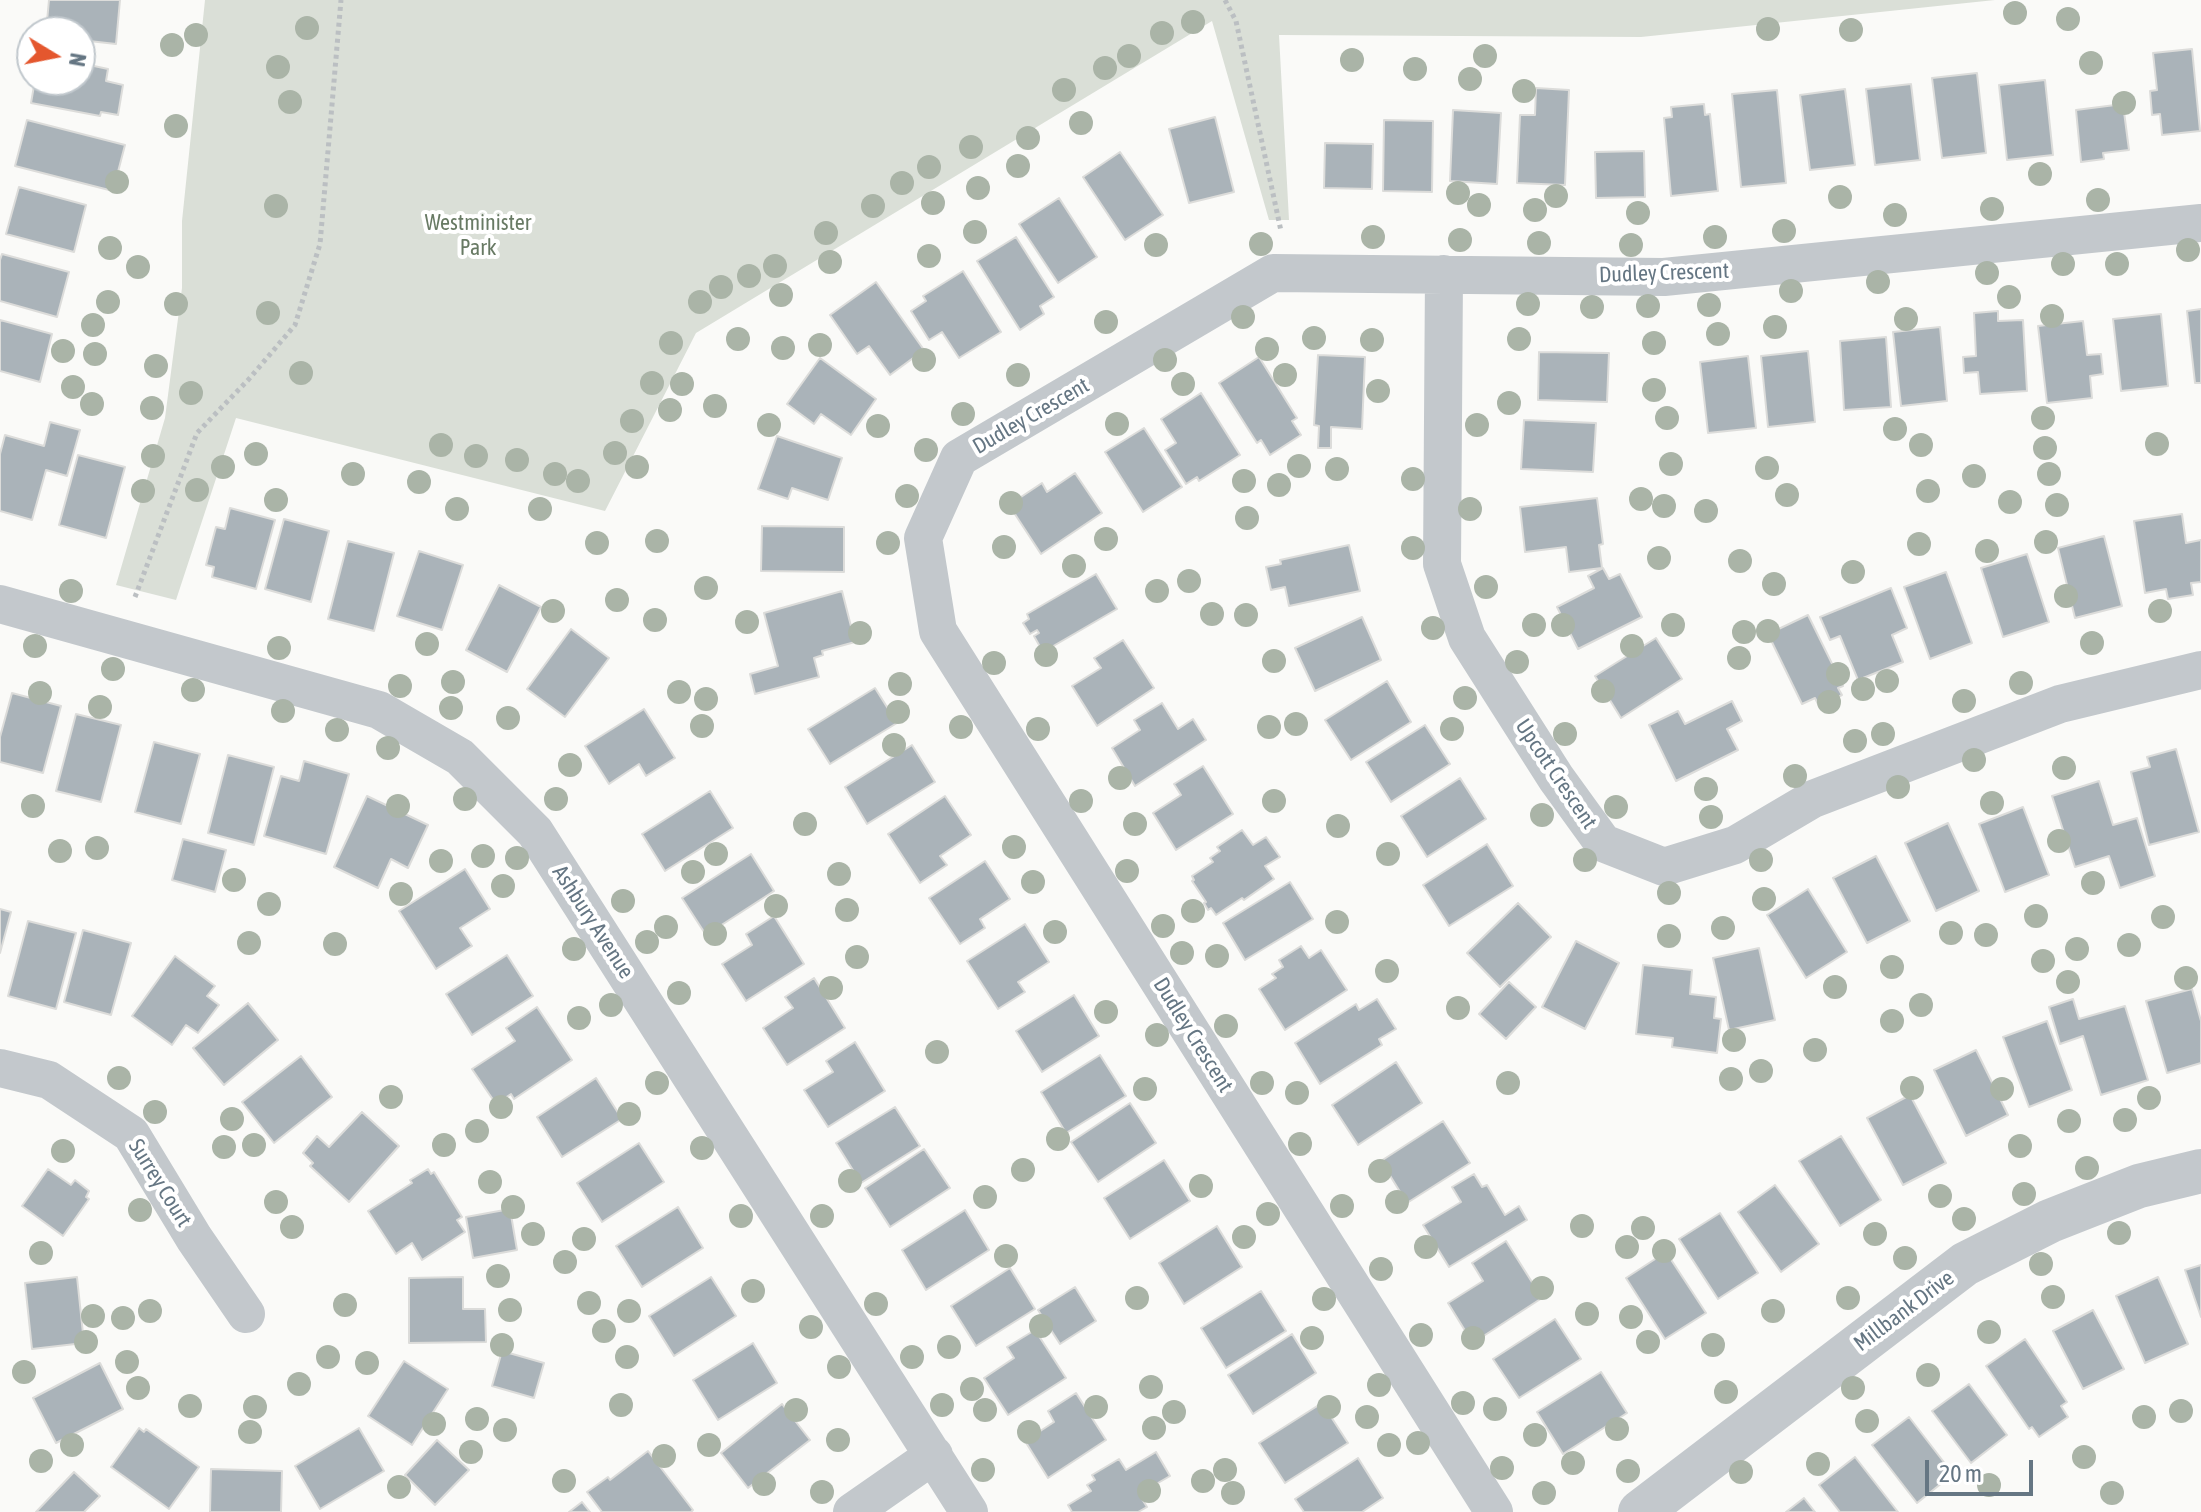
<!DOCTYPE html>
<style>
body{margin:0}
#map{position:relative;width:2201px;height:1512px;overflow:hidden;background:#fafaf8;font-family:"Asap Condensed",sans-serif}
canvas{display:block}
.north{position:absolute;left:16px;top:16px;width:80px;height:80px;box-sizing:border-box;background:#fff;border:2px solid #c1c8cd;border-radius:50%;rotate:100deg;font-size:22px;font-weight:700;line-height:32px;text-align:center;color:#657683}
.north::after{content:'';display:block;margin:auto;width:28px;height:36px;background:#e4572e;clip-path:polygon(50% 0,100% 100%,50% 72%,0 100%)}
.scale{position:absolute;left:1925px;top:1460px;width:108px;height:36px;box-sizing:border-box;border:4px solid #657683;border-top:0;padding-left:10px;font-size:24px;line-height:28px;white-space:nowrap;color:#657683;-webkit-text-stroke:6px #fff;paint-order:stroke}
</style>
<div id="map">
<canvas width="2201" height="1512"></canvas>
<div class="north">N</div>
<div class="scale">20 m</div>
</div>
<script>
const context = document.querySelector('canvas').getContext('2d');
context.lineJoin = 'round';
function fillPath(path, color) {
  context.fillStyle = color;
  context.fill(path, 'evenodd');
}
function poly(rows) {
  const path = new Path2D();
  for (const r of rows) {
    path.moveTo(r[0], r[1]);
    for (let i = 2; i < r.length; i += 2) path.lineTo(r[i], r[i + 1]);
  }
  return path;
}
function stroke(path, color, width, dash) {
  context.strokeStyle = color;
  context.lineWidth = width;
  context.lineCap = dash ? 'butt' : 'round';
  context.setLineDash(dash || []);
  context.stroke(path);
}
function label(font, color, halo, rows, align = 'center') {
  context.font = font + ' "Asap Condensed",sans-serif';
  context.lineWidth = 8;
  context.setLineDash([]);
  context.textBaseline = 'middle';
  context.strokeStyle = halo;
  context.fillStyle = color;
  for (const [text, x, y, turn = 0] of rows) {
    context.save();
    context.translate(x, y);
    context.rotate((+turn || 0) * Math.PI / 180);
    context.textAlign = isNaN(turn) ? turn : align;
    if (halo) context.strokeText(text, 0, 0);
    context.fillText(text, 0, 0);
    context.restore();
  }
}
fillPath(poly([
 [205,0,1995,0,1641,37,1279,35,1289,220,1269,220,1212,21,696,333,605,511,236,418,176,600,116,585,165,418,182,288,182,221]
]), '#dadfd7');
const building = poly([
 [49,0,120,0,116,44,80,40,80,32,46,32,49,0],
 [2192,49,2200,131,2162,135,2160,114,2152,115,2150,91,2157,90,2153,53,2192,49],
 [80,63,108,69,106,81,123,85,118,115,101,112,100,116,31,103,35,80,80,80,80,63],
 [1977,73,1986,153,1942,158,1932,78,1977,73],
 [2045,80,2053,155,2007,160,1999,85,2045,80],
 [1911,84,1920,160,1875,165,1866,89,1911,84],
 [1536,88,1569,90,1565,185,1517,183,1520,115,1535,115,1536,88],
 [1845,89,1855,165,1810,170,1800,95,1845,89],
 [1777,90,1786,183,1741,187,1732,94,1777,90],
 [1704,104,1705,115,1710,114,1718,191,1671,196,1664,118,1672,117,1671,107,1704,104],
 [2123,104,2129,150,2103,153,2104,159,2081,162,2076,110,2123,104],
 [1453,110,1501,113,1497,184,1450,181,1453,110],
 [1215,117,1234,192,1189,203,1169,129,1215,117],
 [27,120,125,145,113,191,15,166,27,120],
 [1384,120,1433,121,1432,192,1383,191,1384,120],
 [1325,143,1373,144,1372,189,1324,188,1325,143],
 [1644,151,1645,197,1596,198,1595,152,1644,151],
 [1120,152,1163,215,1125,240,1083,177,1120,152],
 [19,187,86,205,74,252,6,234,19,187],
 [1059,198,1097,257,1058,283,1019,224,1059,198],
 [1016,237,1054,297,1040,306,1044,314,1020,330,977,261,1016,237],
 [2,254,69,272,57,317,0,301,0,260,2,254],
 [963,271,1001,332,959,358,942,332,929,340,911,311,926,301,923,296,963,271],
 [876,282,924,350,890,375,869,346,857,354,830,315,876,282],
 [2201,309,2201,383,2195,383,2187,311,2201,309],
 [1998,311,1998,321,2023,320,2027,391,1980,394,1978,372,1964,373,1963,357,1976,356,1974,313,1998,311],
 [2161,314,2168,386,2121,391,2113,319,2161,314],
 [0,320,52,334,40,382,0,371,0,320],
 [2083,321,2087,355,2101,354,2103,374,2090,376,2092,398,2047,403,2038,326,2083,321],
 [1940,327,1947,401,1901,406,1893,332,1940,327],
 [1886,337,1891,407,1844,410,1840,341,1886,337],
 [1808,351,1815,422,1768,427,1761,356,1808,351],
 [1539,352,1609,353,1607,402,1538,400,1539,352],
 [1318,355,1365,357,1362,429,1331,427,1331,448,1318,448,1319,426,1314,425,1318,355],
 [1748,356,1756,428,1708,433,1700,362,1748,356],
 [1259,357,1297,418,1292,421,1301,435,1270,455,1261,440,1257,443,1219,383,1259,357],
 [820,358,876,399,851,435,821,414,814,424,787,404,820,358],
 [1201,393,1240,455,1199,481,1197,477,1186,484,1165,450,1176,443,1161,419,1201,393],
 [1524,420,1596,423,1593,472,1521,469,1524,420],
 [50,422,80,430,67,476,46,470,32,520,0,511,0,454,5,435,44,446,50,422],
 [1144,428,1182,487,1143,512,1105,452,1144,428],
 [777,436,842,458,828,500,792,488,788,499,758,489,777,436],
 [78,455,125,467,106,538,59,525,78,455],
 [1075,473,1102,513,1041,554,1009,505,1042,483,1047,492,1075,473],
 [1597,498,1603,544,1599,545,1602,568,1569,572,1566,547,1525,552,1520,507,1597,498],
 [230,508,275,520,256,589,212,577,214,567,206,565,216,527,225,529,230,508],
 [2182,514,2186,543,2201,540,2201,582,2191,583,2193,595,2168,599,2166,589,2145,593,2134,521,2182,514],
 [284,519,329,531,311,602,265,589,284,519],
 [762,526,844,527,844,572,761,571,762,526],
 [2104,536,2122,606,2075,618,2058,548,2104,536],
 [348,541,394,553,374,631,328,619,348,541],
 [1349,545,1360,591,1289,606,1285,587,1271,590,1266,567,1281,564,1280,560,1349,545],
 [419,551,463,565,442,630,397,616,419,551],
 [2027,554,2049,622,2003,637,1981,568,2027,554],
 [1603,568,1609,579,1620,574,1642,617,1578,649,1557,607,1594,588,1588,576,1603,568],
 [1946,572,1972,643,1930,659,1904,587,1946,572],
 [1096,574,1117,609,1043,652,1034,636,1039,633,1037,630,1030,634,1023,623,1029,619,1027,614,1096,574],
 [499,585,541,607,507,672,466,650,499,585],
 [1891,588,1907,628,1892,635,1903,662,1858,680,1840,636,1830,640,1820,617,1891,588],
 [842,591,855,642,822,651,823,655,814,658,819,677,755,694,750,674,778,666,764,613,842,591],
 [1808,615,1843,686,1838,688,1842,695,1819,706,1815,698,1802,704,1768,634,1808,615],
 [1362,617,1381,660,1315,691,1295,648,1362,617],
 [571,629,609,658,565,717,527,689,571,629],
 [1656,638,1682,679,1621,718,1595,676,1656,638],
 [1123,640,1154,688,1097,726,1072,686,1101,668,1094,658,1123,640],
 [1387,681,1411,722,1351,760,1325,720,1387,681],
 [875,688,897,723,830,764,808,729,875,688],
 [12,693,61,706,43,773,0,762,0,737,12,693],
 [1732,701,1742,721,1727,729,1738,750,1676,781,1649,725,1678,711,1685,724,1732,701],
 [1162,703,1178,729,1193,719,1206,740,1135,786,1112,748,1140,730,1134,720,1162,703],
 [644,709,675,758,646,776,639,764,609,784,585,746,644,709],
 [76,714,121,725,101,802,56,791,76,714],
 [1425,725,1450,764,1391,802,1366,762,1425,725],
 [154,742,200,754,181,824,135,812,154,742],
 [912,745,935,782,867,824,845,787,912,745],
 [2176,749,2199,832,2149,845,2131,772,2150,767,2147,757,2176,749],
 [228,755,274,767,254,845,208,833,228,755],
 [304,761,349,774,326,854,264,836,281,776,299,781,304,761],
 [1203,766,1233,814,1176,850,1153,813,1181,795,1174,784,1203,766],
 [1460,778,1486,819,1427,857,1401,816,1460,778],
 [2099,781,2113,825,2137,818,2155,876,2120,888,2109,856,2075,867,2052,796,2099,781],
 [710,791,733,828,665,871,642,834,710,791],
 [367,796,428,825,408,868,391,859,378,888,334,867,367,796],
 [945,796,971,835,940,856,947,865,920,883,888,834,945,796],
 [2023,807,2049,875,2005,892,1979,824,2023,807],
 [1948,823,1979,891,1936,911,1905,843,1948,823],
 [1242,830,1253,845,1266,837,1280,857,1265,866,1274,879,1244,900,1242,898,1216,915,1211,908,1208,910,1204,903,1206,902,1192,881,1194,880,1192,876,1213,862,1210,858,1220,851,1217,847,1242,830],
 [183,839,226,850,215,892,172,880,183,839],
 [1487,844,1513,886,1449,926,1423,885,1487,844],
 [751,854,774,891,706,935,682,898,751,854],
 [1876,856,1910,921,1867,943,1833,878,1876,856],
 [985,861,1010,899,980,919,985,928,960,944,929,898,985,861],
 [465,869,490,909,460,928,472,946,436,969,399,911,465,869],
 [1290,882,1313,919,1245,960,1223,923,1290,882],
 [1808,889,1847,952,1806,978,1767,915,1808,889],
 [1518,903,1551,937,1500,987,1467,953,1518,903],
 [0,909,11,912,0,953,0,909],
 [774,916,804,964,746,1001,722,964,752,945,746,934,774,916],
 [28,921,76,933,56,1009,8,996,28,921],
 [1025,924,1049,962,1018,982,1025,992,998,1009,967,961,1025,924],
 [83,930,131,943,111,1015,64,1002,83,930],
 [1576,941,1619,963,1585,1029,1542,1007,1576,941],
 [1301,946,1309,958,1321,950,1347,990,1285,1030,1259,989,1276,978,1272,974,1283,967,1279,960,1301,946],
 [1759,948,1775,1020,1729,1030,1713,958,1759,948],
 [507,955,533,996,472,1035,446,994,507,955],
 [175,956,215,986,207,996,219,1005,198,1033,186,1025,172,1045,132,1016,175,956],
 [1643,965,1692,970,1690,994,1716,997,1714,1018,1721,1019,1717,1053,1672,1047,1673,1038,1636,1034,1643,965],
 [814,978,845,1028,787,1065,763,1028,793,1008,785,997,814,978],
 [1509,982,1536,1007,1506,1039,1479,1014,1509,982],
 [2192,989,2201,1021,2201,1063,2167,1073,2146,1001,2192,989],
 [1074,995,1099,1036,1042,1072,1016,1031,1074,995],
 [1377,999,1396,1029,1379,1039,1382,1045,1320,1084,1295,1043,1356,1004,1359,1010,1377,999],
 [2073,999,2079,1019,2125,1006,2148,1080,2101,1095,2083,1036,2060,1044,2049,1007,2073,999],
 [248,1003,278,1040,224,1085,193,1048,248,1003],
 [537,1007,572,1060,514,1099,511,1094,496,1104,472,1069,515,1041,506,1028,537,1007],
 [2047,1021,2072,1090,2029,1107,2003,1037,2047,1021],
 [855,1042,885,1091,828,1127,804,1090,833,1072,826,1061,855,1042],
 [1976,1050,2008,1115,1966,1136,1934,1070,1976,1050],
 [1100,1055,1126,1096,1066,1133,1041,1092,1100,1055],
 [301,1056,332,1097,274,1143,242,1102,301,1056],
 [1396,1062,1422,1103,1358,1145,1332,1105,1396,1062],
 [596,1078,622,1119,562,1157,537,1117,596,1078],
 [1910,1095,1946,1163,1903,1185,1867,1118,1910,1095],
 [1130,1103,1156,1143,1098,1182,1071,1142,1130,1103],
 [895,1107,920,1146,861,1183,836,1143,895,1107],
 [362,1112,399,1146,349,1202,310,1166,313,1163,303,1153,317,1136,329,1147,362,1112],
 [1443,1121,1470,1163,1407,1203,1381,1161,1443,1121],
 [1841,1136,1881,1200,1840,1226,1799,1161,1841,1136],
 [639,1143,664,1182,602,1222,577,1183,639,1143],
 [924,1149,950,1188,890,1227,865,1188,924,1149],
 [1164,1160,1190,1201,1130,1239,1104,1198,1164,1160],
 [48,1169,71,1185,75,1180,89,1191,86,1197,89,1199,63,1236,22,1206,48,1169],
 [428,1169,431,1174,434,1172,462,1217,457,1220,465,1232,422,1260,412,1243,396,1254,368,1211,412,1183,410,1180,428,1169],
 [1474,1174,1482,1187,1487,1185,1505,1215,1519,1206,1527,1220,1449,1267,1423,1225,1461,1202,1452,1187,1474,1174],
 [1775,1185,1819,1244,1781,1272,1738,1212,1775,1185],
 [678,1207,703,1248,642,1287,616,1246,678,1207],
 [510,1209,517,1250,473,1258,466,1217,510,1209],
 [965,1210,989,1250,926,1290,902,1250,965,1210],
 [1720,1213,1758,1273,1718,1299,1679,1239,1720,1213],
 [1217,1226,1242,1267,1184,1304,1159,1263,1217,1226],
 [1506,1241,1542,1298,1482,1337,1478,1331,1469,1337,1448,1303,1483,1281,1472,1263,1506,1241],
 [1666,1252,1706,1313,1665,1339,1626,1278,1666,1252],
 [2201,1265,2201,1317,2185,1270,2201,1265],
 [1010,1268,1035,1309,976,1346,951,1306,1010,1268],
 [77,1277,84,1343,32,1349,25,1283,77,1277],
 [463,1277,463,1309,485,1309,486,1342,409,1343,409,1278,463,1277],
 [711,1277,736,1316,674,1356,649,1316,711,1277],
 [2158,1277,2188,1344,2145,1363,2116,1296,2158,1277],
 [1075,1287,1096,1321,1060,1344,1038,1310,1075,1287],
 [1261,1291,1286,1331,1226,1368,1201,1328,1261,1291],
 [2093,1310,2124,1369,2083,1389,2053,1331,2093,1310],
 [1555,1319,1581,1359,1519,1398,1493,1359,1555,1319],
 [1035,1330,1066,1378,1008,1415,984,1378,1014,1358,1007,1347,1035,1330],
 [1292,1334,1316,1373,1253,1414,1228,1375,1292,1334],
 [2025,1339,2067,1402,2061,1406,2068,1417,2039,1437,2032,1427,2029,1429,1986,1366,2025,1339],
 [753,1343,777,1383,718,1420,693,1380,753,1343],
 [502,1351,544,1363,534,1398,492,1386,502,1351],
 [404,1361,448,1389,412,1445,368,1416,404,1361],
 [100,1363,123,1409,56,1443,33,1398,100,1363],
 [1601,1372,1627,1413,1563,1454,1537,1412,1601,1372],
 [1969,1384,2007,1435,1971,1463,1932,1411,1969,1384],
 [1076,1393,1106,1440,1048,1478,1025,1441,1054,1422,1048,1411,1076,1393],
 [1322,1403,1348,1443,1285,1483,1259,1443,1322,1403],
 [782,1404,810,1440,748,1488,721,1453,782,1404],
 [1909,1417,1953,1474,1917,1503,1872,1445,1909,1417],
 [139,1428,144,1432,146,1429,199,1467,169,1509,111,1467,139,1428],
 [359,1428,384,1471,320,1509,295,1466,359,1428],
 [437,1440,469,1470,435,1505,405,1475,437,1440],
 [648,1451,693,1510,691,1512,602,1512,587,1492,608,1477,610,1480,648,1451],
 [1156,1452,1170,1476,1139,1494,1147,1507,1138,1512,1072,1512,1068,1505,1091,1491,1087,1485,1095,1480,1092,1475,1119,1459,1126,1470,1156,1452],
 [1855,1457,1898,1512,1840,1512,1819,1485,1855,1457],
 [1358,1458,1383,1498,1362,1512,1304,1512,1295,1499,1358,1458],
 [211,1469,282,1471,281,1512,210,1512,211,1469],
 [74,1472,100,1496,84,1512,36,1512,74,1472],
 [1804,1498,1815,1512,1786,1512,1804,1498],
 [582,1502,590,1512,569,1512,582,1502]
]);
fillPath(building, '#aab3b9');
stroke(building, '#dcdcda', 2);
stroke(poly([
 [1225,0,1236,21,1281,231],
 [135,597,197,433,249,379,295,325,320,244,341,0]
]), '#bbbfc2', 5, [4, 4]);
stroke(poly([
 [1444,274,1442,564,1467,638,1556,778,1603,843,1664,867,1735,845,1813,799,2060,704,2201,670],
 [0,604,379,710,460,757,535,832,969,1512],
 [0,1068,49,1080,131,1134,194,1238,246,1314],
 [852,1512,934,1455],
 [1494,1512,938,631,923,538,959,458,1273,273,1664,277,2201,223]
]), '#c3c8cc', 38);
stroke(poly([
 [1640,1512,1965,1264,2050,1221,2139,1186,2201,1171]
]), '#c3c8cc', 44);
context.fillStyle = '#aab4a7';
for (const [x, y] of [
 [2015,13],
 [2068,19],
 [1193,22],
 [307,28],
 [1768,29],
 [1851,30],
 [1162,33],
 [196,35],
 [172,45],
 [1129,56],
 [1485,56],
 [1352,60],
 [2091,63],
 [278,67],
 [1105,68],
 [1415,69],
 [1470,79],
 [1064,90],
 [1524,91],
 [290,102],
 [2124,103],
 [1081,123],
 [176,126],
 [1028,138],
 [971,147],
 [1018,166],
 [929,167],
 [2040,174],
 [117,182],
 [902,183],
 [978,188],
 [1458,193],
 [1556,196],
 [1840,197],
 [2098,200],
 [933,203],
 [1479,205],
 [276,206],
 [873,206],
 [1992,209],
 [1535,210],
 [1638,213],
 [1895,215],
 [1784,231],
 [975,232],
 [826,233],
 [1373,237],
 [1715,237],
 [1460,240],
 [1539,243],
 [1261,244],
 [1156,245],
 [1631,245],
 [110,248],
 [2188,250],
 [929,256],
 [830,262],
 [2063,264],
 [2117,264],
 [775,266],
 [138,267],
 [1987,273],
 [749,276],
 [1878,282],
 [721,287],
 [1791,291],
 [781,295],
 [2009,297],
 [108,302],
 [700,302],
 [176,304],
 [1528,304],
 [1709,305],
 [1648,306],
 [1592,307],
 [268,313],
 [2052,316],
 [1243,317],
 [1906,319],
 [1106,322],
 [93,325],
 [1775,327],
 [1718,334],
 [1314,338],
 [738,339],
 [1519,339],
 [1372,340],
 [671,343],
 [1654,343],
 [820,345],
 [783,348],
 [1267,349],
 [63,351],
 [95,354],
 [924,360],
 [1165,360],
 [156,366],
 [301,373],
 [1018,375],
 [1285,375],
 [652,383],
 [682,384],
 [1183,384],
 [73,387],
 [1654,390],
 [1378,391],
 [191,393],
 [1509,403],
 [92,404],
 [715,406],
 [152,408],
 [670,410],
 [963,414],
 [1667,418],
 [2043,418],
 [632,421],
 [1117,424],
 [769,425],
 [1477,425],
 [878,426],
 [1895,429],
 [2157,444],
 [441,445],
 [1921,445],
 [2045,448],
 [926,450],
 [615,453],
 [256,454],
 [153,456],
 [476,456],
 [517,460],
 [1671,464],
 [1299,466],
 [223,467],
 [637,467],
 [1767,468],
 [1337,469],
 [353,474],
 [555,474],
 [2049,474],
 [1974,476],
 [1413,479],
 [578,481],
 [1244,481],
 [419,482],
 [1279,485],
 [197,490],
 [143,491],
 [1928,491],
 [1787,495],
 [907,496],
 [1641,499],
 [276,500],
 [2010,502],
 [1011,503],
 [2057,505],
 [1664,506],
 [457,509],
 [540,509],
 [1470,509],
 [1706,511],
 [1247,518],
 [1106,539],
 [657,541],
 [2046,542],
 [597,543],
 [888,543],
 [1919,544],
 [1004,547],
 [1413,548],
 [1987,551],
 [1659,558],
 [1740,561],
 [1074,566],
 [1853,572],
 [1189,581],
 [1774,584],
 [1486,587],
 [706,588],
 [71,591],
 [1157,591],
 [2066,596],
 [617,600],
 [553,611],
 [2160,611],
 [1212,614],
 [1246,615],
 [655,620],
 [747,622],
 [1534,625],
 [1563,625],
 [1673,625],
 [1433,628],
 [1768,631],
 [1744,632],
 [860,633],
 [2092,643],
 [427,644],
 [35,646],
 [1632,646],
 [279,648],
 [1046,655],
 [1739,658],
 [1274,661],
 [1517,662],
 [994,663],
 [113,669],
 [1838,674],
 [1887,681],
 [453,682],
 [2021,683],
 [900,684],
 [400,686],
 [1863,689],
 [193,690],
 [1603,691],
 [679,692],
 [40,693],
 [1465,698],
 [706,699],
 [1964,701],
 [1829,702],
 [100,707],
 [451,708],
 [283,711],
 [898,712],
 [508,718],
 [1296,724],
 [702,726],
 [961,727],
 [1269,727],
 [1038,729],
 [1452,729],
 [337,730],
 [1565,734],
 [1883,734],
 [1855,741],
 [894,745],
 [388,748],
 [1974,760],
 [570,765],
 [2064,768],
 [1795,776],
 [1120,778],
 [1898,787],
 [1706,789],
 [465,799],
 [556,799],
 [1081,801],
 [1274,801],
 [1992,803],
 [33,806],
 [398,806],
 [1616,807],
 [1542,815],
 [1711,817],
 [805,824],
 [1135,824],
 [1338,826],
 [2059,841],
 [1014,847],
 [97,848],
 [60,851],
 [716,854],
 [1388,854],
 [483,856],
 [517,858],
 [1585,860],
 [1761,860],
 [441,861],
 [1127,871],
 [693,872],
 [839,874],
 [234,880],
 [1033,882],
 [2093,883],
 [503,886],
 [1669,893],
 [401,894],
 [1764,899],
 [623,901],
 [269,904],
 [776,906],
 [847,910],
 [1193,911],
 [2036,916],
 [2163,917],
 [1337,922],
 [1163,926],
 [666,927],
 [1723,928],
 [1055,932],
 [1951,933],
 [715,934],
 [1986,935],
 [1669,936],
 [647,942],
 [249,943],
 [335,944],
 [2129,945],
 [574,949],
 [2077,949],
 [1182,953],
 [1217,956],
 [857,957],
 [2043,961],
 [1892,967],
 [1387,971],
 [2186,978],
 [2068,982],
 [1835,987],
 [831,988],
 [679,993],
 [611,1005],
 [1921,1005],
 [1458,1008],
 [1106,1012],
 [579,1018],
 [1892,1021],
 [1226,1026],
 [1157,1035],
 [1734,1040],
 [1815,1050],
 [937,1052],
 [1761,1071],
 [119,1078],
 [1731,1079],
 [657,1083],
 [1262,1083],
 [1508,1083],
 [1912,1088],
 [1145,1089],
 [2002,1089],
 [1297,1093],
 [391,1097],
 [2149,1098],
 [501,1107],
 [155,1112],
 [629,1114],
 [232,1119],
 [2125,1120],
 [2069,1121],
 [477,1131],
 [1058,1139],
 [1300,1144],
 [254,1145],
 [444,1145],
 [2020,1146],
 [224,1147],
 [702,1148],
 [63,1151],
 [2087,1168],
 [1023,1170],
 [1380,1171],
 [850,1181],
 [490,1182],
 [1201,1186],
 [2024,1194],
 [1940,1196],
 [985,1197],
 [276,1202],
 [1397,1202],
 [1342,1206],
 [513,1207],
 [140,1210],
 [1268,1214],
 [741,1216],
 [822,1216],
 [1964,1219],
 [1582,1226],
 [292,1227],
 [1643,1228],
 [2119,1233],
 [533,1234],
 [1875,1234],
 [1244,1237],
 [584,1239],
 [1426,1247],
 [1627,1247],
 [1664,1251],
 [41,1253],
 [1006,1256],
 [1905,1258],
 [565,1262],
 [2041,1264],
 [1381,1269],
 [498,1276],
 [1542,1288],
 [753,1291],
 [2053,1297],
 [1137,1298],
 [1848,1298],
 [1324,1299],
 [589,1303],
 [876,1304],
 [345,1305],
 [510,1310],
 [150,1311],
 [629,1311],
 [1773,1311],
 [1587,1314],
 [93,1316],
 [1631,1317],
 [123,1318],
 [1041,1326],
 [811,1327],
 [604,1331],
 [1989,1332],
 [1421,1335],
 [1312,1338],
 [1473,1338],
 [86,1342],
 [1648,1342],
 [502,1345],
 [1713,1345],
 [949,1347],
 [328,1357],
 [627,1357],
 [912,1357],
 [127,1362],
 [367,1363],
 [839,1367],
 [24,1372],
 [1928,1375],
 [299,1384],
 [1379,1385],
 [1151,1387],
 [138,1388],
 [1853,1388],
 [972,1389],
 [1726,1392],
 [1463,1403],
 [621,1405],
 [942,1405],
 [190,1406],
 [255,1407],
 [1096,1407],
 [1329,1407],
 [1495,1409],
 [796,1410],
 [985,1410],
 [2181,1411],
 [1174,1412],
 [1367,1417],
 [2144,1417],
 [477,1419],
 [1867,1421],
 [434,1424],
 [1154,1428],
 [1617,1429],
 [505,1430],
 [250,1432],
 [1029,1432],
 [1535,1435],
 [838,1440],
 [1418,1443],
 [72,1445],
 [709,1445],
 [1389,1445],
 [471,1452],
 [664,1456],
 [2084,1457],
 [41,1461],
 [1573,1463],
 [1818,1464],
 [1502,1468],
 [983,1470],
 [1225,1470],
 [1628,1471],
 [1741,1472],
 [564,1481],
 [1203,1481],
 [764,1484],
 [1989,1485],
 [399,1487],
 [1149,1491],
 [822,1492],
 [1233,1493],
 [1544,1493],
 [2112,1493]
]) {
  context.beginPath();
  context.arc(x, y, 12, 0, 2 * Math.PI);
  context.fill();
}
label('22px', '#687a64', '#fff', [
 ["Westminister",478,223],
 ["Park",478,248]
]);
label('22px', '#657683', '#fff', [
 ["Dudley Crescent",1664,273,-2],
 ["Dudley Crescent",1031,416,-30],
 ["Upcott Crescent",1556,774,56],
 ["Ashbury Avenue",593,922,57],
 ["Dudley Crescent",1193,1035,58],
 ["Surrey Court",160,1183,58],
 ["Millbank Drive",1904,1311,-37]
]);
</script>
